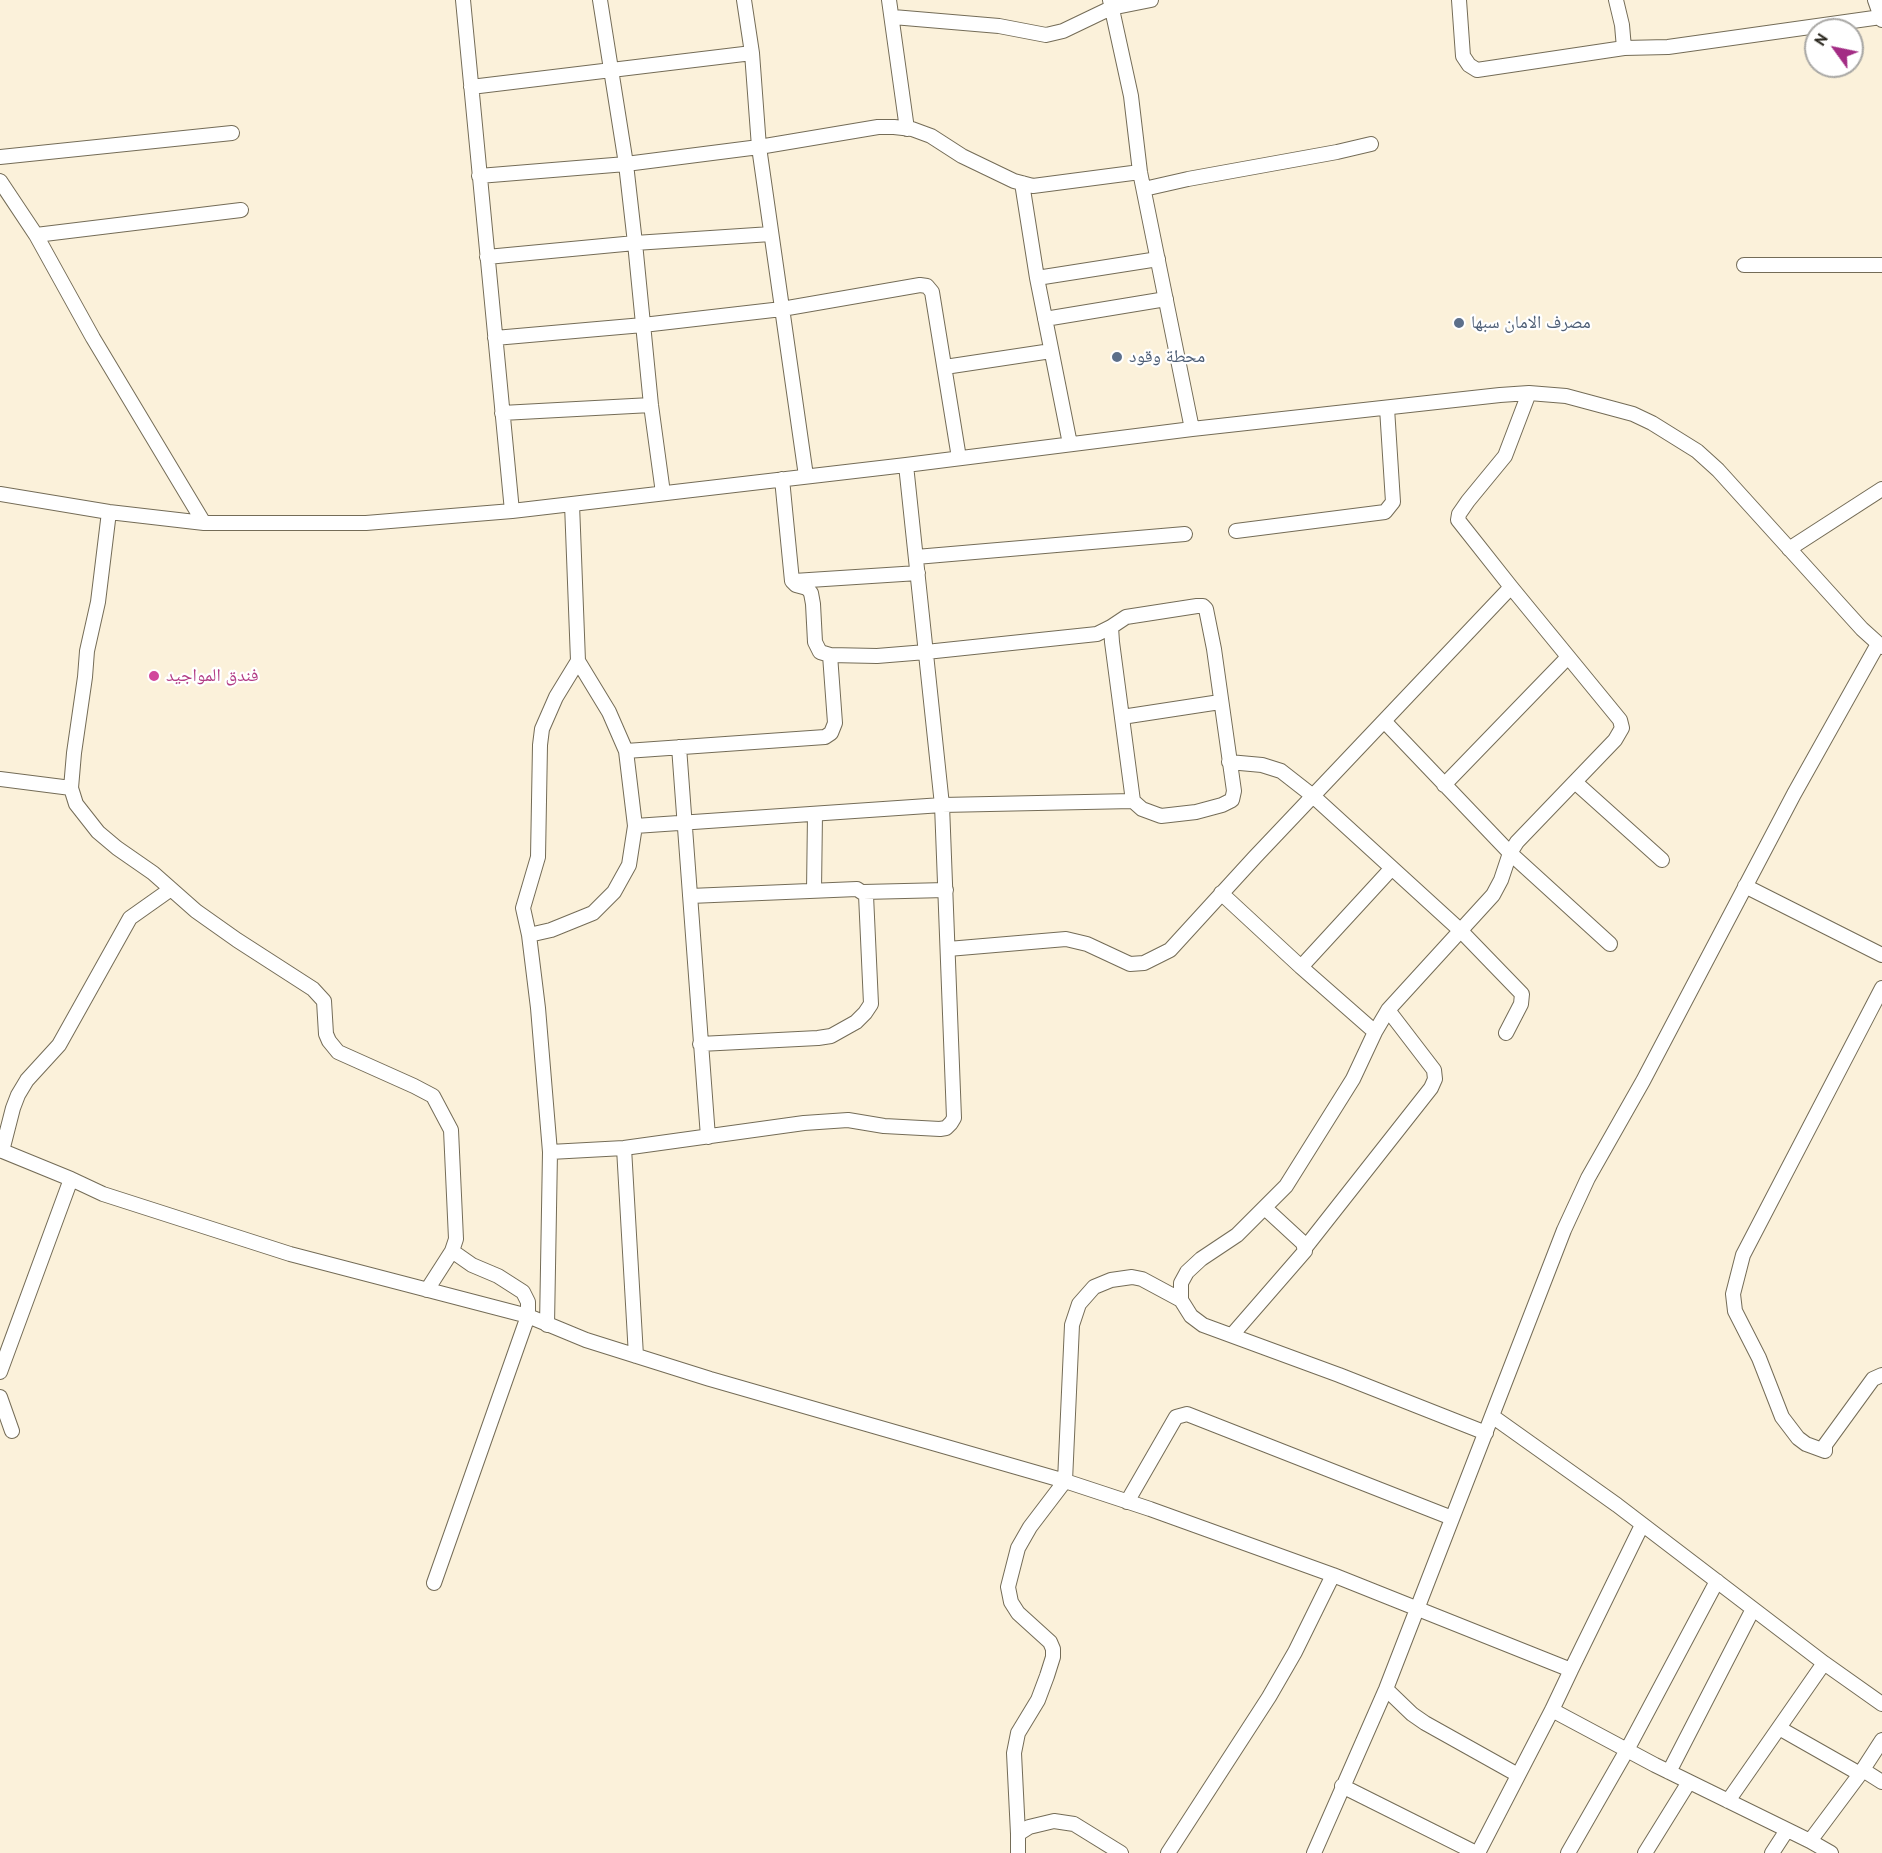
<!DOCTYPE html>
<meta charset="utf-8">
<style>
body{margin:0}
#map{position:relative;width:1882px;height:1853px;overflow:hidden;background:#fbf1da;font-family:"PT Sans",sans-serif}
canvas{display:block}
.north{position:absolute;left:1804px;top:18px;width:60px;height:60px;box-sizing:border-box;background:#fff;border:2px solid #a9a8a5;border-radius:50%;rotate:303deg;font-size:16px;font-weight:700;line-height:24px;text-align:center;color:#29261d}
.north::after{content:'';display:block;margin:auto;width:21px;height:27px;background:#a32c84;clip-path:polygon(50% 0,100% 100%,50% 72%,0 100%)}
</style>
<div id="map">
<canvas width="1882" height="1853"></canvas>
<div class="north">N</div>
</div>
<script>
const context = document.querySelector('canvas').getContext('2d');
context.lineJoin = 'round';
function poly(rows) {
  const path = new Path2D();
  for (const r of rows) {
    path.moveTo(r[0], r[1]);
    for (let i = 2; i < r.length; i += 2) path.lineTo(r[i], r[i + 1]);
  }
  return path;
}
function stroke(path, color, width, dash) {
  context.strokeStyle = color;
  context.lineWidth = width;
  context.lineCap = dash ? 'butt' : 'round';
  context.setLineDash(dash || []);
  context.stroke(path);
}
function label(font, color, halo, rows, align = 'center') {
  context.font = font + ' "PT Sans","Noto Naskh Arabic",sans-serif';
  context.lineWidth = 4.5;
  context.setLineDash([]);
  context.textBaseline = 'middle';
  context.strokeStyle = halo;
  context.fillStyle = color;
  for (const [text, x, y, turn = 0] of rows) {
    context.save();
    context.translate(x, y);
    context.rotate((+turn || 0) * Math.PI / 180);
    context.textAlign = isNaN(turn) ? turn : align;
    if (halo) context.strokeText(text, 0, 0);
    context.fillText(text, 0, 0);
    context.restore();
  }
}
const minor = poly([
 [463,0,512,511],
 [600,0,626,164,635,243,651,405,663,493],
 [744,0,752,53,759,147,806,476],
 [889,0,907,129],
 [1110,0,1131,96,1140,172,1192,429],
 [1459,0,1463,56,1469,65,1477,70,1624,48],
 [1616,0,1622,25,1624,48,1668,47,1881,17],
 [1875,0,1882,20],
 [893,17,999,26,1046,35,1063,31,1111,8,1151,0],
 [471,87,752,53],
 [0,157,232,133],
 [479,176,626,164,759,147,878,127,894,127,912,129,931,136,962,156,1014,181,1033,186,1140,172],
 [0,181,36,235,93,338,204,523],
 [1022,183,1037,278],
 [1144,189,1188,179,1337,152,1371,144],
 [36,235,241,210],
 [487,257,635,243,771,234],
 [1744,265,1882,265],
 [1045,319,1166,299],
 [495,338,643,325,782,309,920,285,927,286,932,292,959,458],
 [945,367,1051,351],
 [502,413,651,405],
 [1070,444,1037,278,1158,259],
 [782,479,792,581,796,585,807,588,811,593,813,604,815,642,820,652,830,655,877,656,926,652,1097,634,1111,627,1112,642,1133,801],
 [0,494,109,512,204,523,366,523,512,511,906,465,1192,429,1500,395,1529,393,1566,396,1633,414,1652,423,1697,451,1718,470,1862,629,1882,647],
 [109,512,98,602,87,651,85,677,74,753,71,788,76,804,98,832,117,848,153,873,196,911,237,940,313,989,324,1001,326,1034,329,1041,338,1052,414,1086,433,1096,451,1130,456,1239,452,1251,472,1265,498,1276,523,1292,528,1302,528,1316,586,1340,710,1379,1065,1481,1150,1509,1333,1575,1571,1670,1642,1525],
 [1236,531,1385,512,1393,502,1387,408],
 [1789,549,1882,489],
 [916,557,1185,534],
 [794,581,918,573],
 [1122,717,1220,702],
 [1385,722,1510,853,1610,944],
 [679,747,708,1137],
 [626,751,825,737,831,733,835,723,830,655],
 [1229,762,1262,765,1281,771,1313,796,1461,931,1522,994,1521,1004,1506,1033],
 [0,779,71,788],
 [1575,782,1662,860],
 [1444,785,1568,657],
 [635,826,942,805,1133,801,1142,809,1161,816,1196,812,1222,805,1232,800,1234,791,1214,649,1206,609,1203,606,1197,606,1126,617,1111,627],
 [1745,886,1882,955],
 [814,891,815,814],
 [863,892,946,890],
 [1221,893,1301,967,1375,1032],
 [690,896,857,889,866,895,871,1004,865,1013,856,1022,831,1036,818,1038,700,1044],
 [529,935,551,930,593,913,614,892,629,865,635,826,626,751,609,712,578,661,572,504],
 [948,949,1066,939,1087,944,1130,964,1144,963,1170,950,1255,857,1511,587],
 [1301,967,1392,868],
 [1882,988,1743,1255,1733,1294,1735,1311,1759,1358,1782,1417,1798,1438,1806,1444,1825,1451,1825,1445,1873,1379,1882,1375],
 [624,1148,636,1356],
 [0,1150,71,1179,103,1194,290,1254,528,1316,434,1583],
 [2,1151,13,1108,18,1095,27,1080,59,1045,130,918,171,889],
 [550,1152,624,1148,804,1123,848,1120,884,1126,940,1129,946,1128,951,1123,954,1118,942,805,906,465],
 [1305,1248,1431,1088,1435,1079,1434,1070,1388,1010],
 [427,1290,452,1251],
 [547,1325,550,1152,538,1008,529,935,523,908,538,857,540,745,542,729,556,697,578,661],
 [1232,1335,1305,1251,1303,1243,1265,1208],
 [0,1372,71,1179],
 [0,1397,12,1431],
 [1492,1416,1617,1505,1824,1663,1882,1704],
 [1486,1433,1339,1375,1203,1325,1191,1316,1181,1300,1181,1283,1187,1272,1201,1259,1237,1235,1286,1186,1353,1079,1375,1032,1388,1010,1493,895,1501,880,1510,853,1517,842,1615,740,1622,728,1620,720,1511,587,1458,520,1459,514,1468,501,1505,456,1529,393],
 [1127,1502,1176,1417,1187,1414,1452,1518],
 [1386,1689,1412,1714,1425,1723,1518,1775],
 [1552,1710,1655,1765,1810,1841,1831,1853],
 [1779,1728,1860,1774],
 [1863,1770,1882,1782],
 [1669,1772,1753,1609],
 [1342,1786,1476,1853],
 [1728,1801,1824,1663],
 [1018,1834,1014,1753,1018,1733,1038,1700,1047,1676,1053,1657,1053,1649,1050,1642,1018,1613,1011,1602,1008,1587,1018,1548,1030,1527,1065,1481,1072,1325,1079,1304,1094,1287,1111,1280,1132,1277,1142,1279,1181,1300],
 [1810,1841,1860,1774,1882,1740],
 [1018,1853,1018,1834,1029,1827,1054,1821,1074,1824,1121,1853],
 [1168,1853,1269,1697,1295,1652,1333,1575],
 [1314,1853,1386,1689,1564,1230,1588,1178,1643,1081,1794,794,1878,644],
 [1478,1853,1552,1710,1571,1670],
 [1568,1853,1627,1750,1717,1581],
 [1645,1853,1689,1782],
 [1772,1853,1787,1830]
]);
stroke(minor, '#746c57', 16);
stroke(minor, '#fff', 14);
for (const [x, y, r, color] of [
 [1459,323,6,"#5c6f8a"],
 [1117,357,6,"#5c6f8a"],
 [154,676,6,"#d1479c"]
]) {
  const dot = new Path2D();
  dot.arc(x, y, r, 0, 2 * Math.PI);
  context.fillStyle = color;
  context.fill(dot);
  stroke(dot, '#fff', 2);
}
label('18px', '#4e5e75', '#fff', [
 ["مصرف الامان سبها",1471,323],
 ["محطة وقود",1129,357]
], 'left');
label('18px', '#b23c85', '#fff', [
 ["فندق المواجيد",166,676]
], 'left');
</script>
